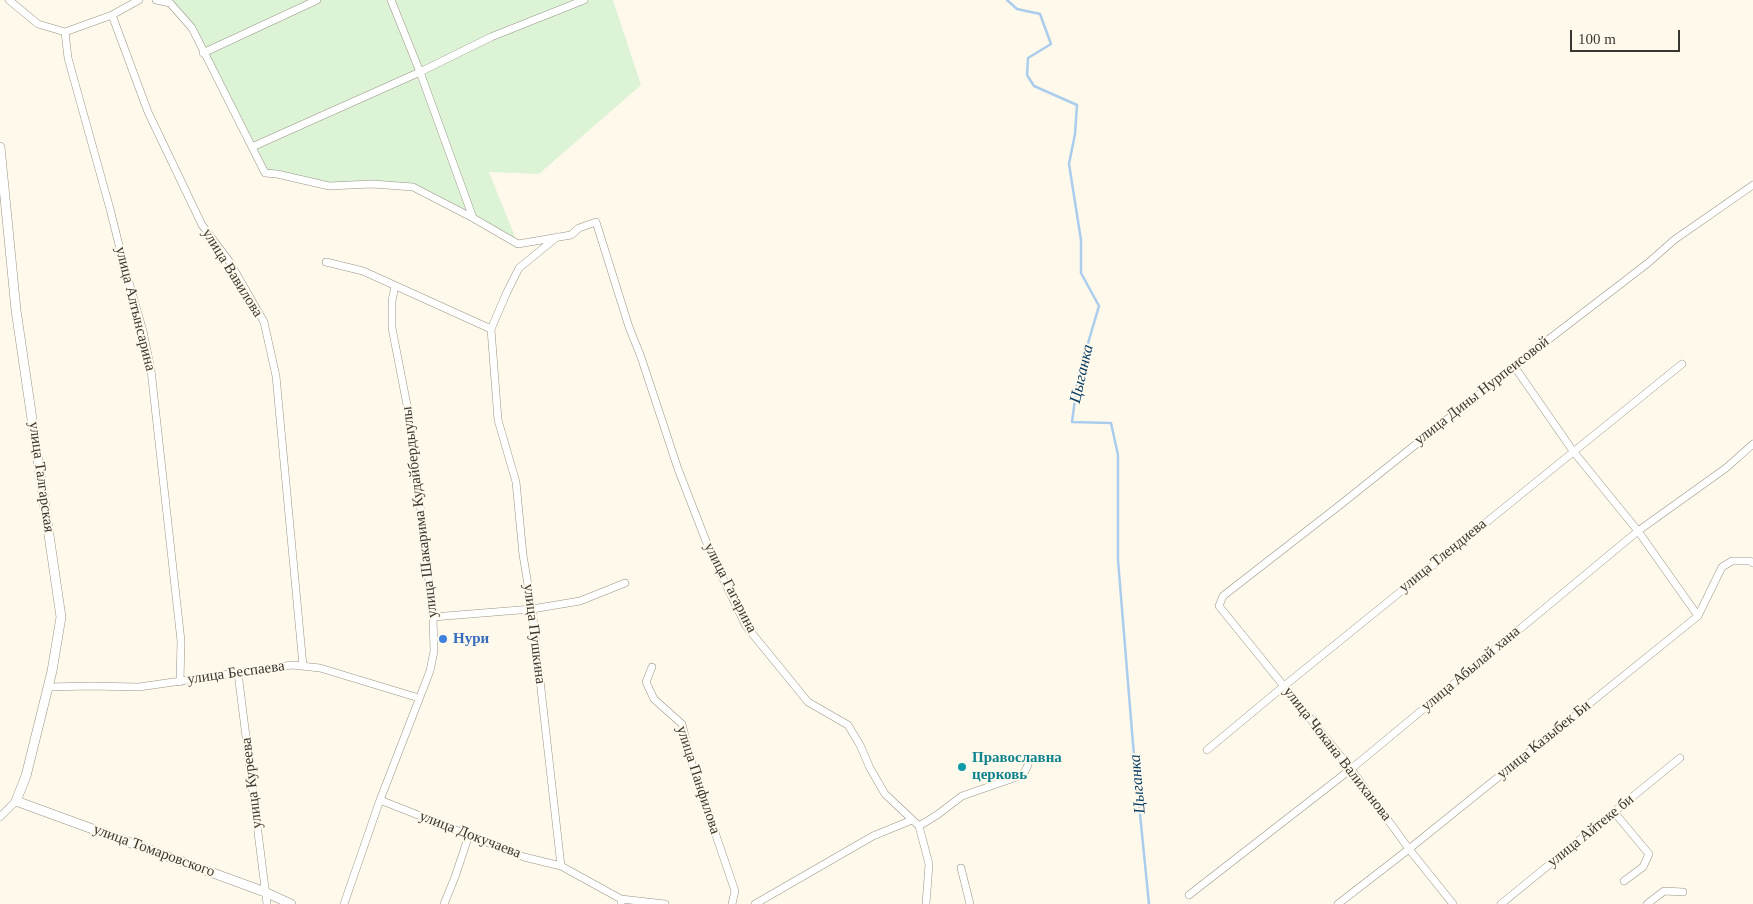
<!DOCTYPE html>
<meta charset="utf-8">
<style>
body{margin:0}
#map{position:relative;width:1753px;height:904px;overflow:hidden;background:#fff9eb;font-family:Georgia,serif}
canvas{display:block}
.scale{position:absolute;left:1570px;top:30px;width:110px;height:22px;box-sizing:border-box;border:2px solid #3a3732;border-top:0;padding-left:6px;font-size:15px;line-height:18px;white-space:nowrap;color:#3a3732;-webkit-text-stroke:4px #fff9eb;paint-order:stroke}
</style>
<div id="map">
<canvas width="1753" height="904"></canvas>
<div class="scale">100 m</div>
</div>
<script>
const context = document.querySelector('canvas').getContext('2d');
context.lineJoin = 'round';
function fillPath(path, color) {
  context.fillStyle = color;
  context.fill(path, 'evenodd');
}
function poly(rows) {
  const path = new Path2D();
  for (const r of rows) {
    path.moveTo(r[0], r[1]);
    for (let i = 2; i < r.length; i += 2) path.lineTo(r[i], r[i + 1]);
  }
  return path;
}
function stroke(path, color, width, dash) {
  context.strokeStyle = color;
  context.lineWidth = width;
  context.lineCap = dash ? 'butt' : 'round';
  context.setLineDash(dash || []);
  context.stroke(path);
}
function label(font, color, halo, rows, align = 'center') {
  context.font = font + ' Georgia,serif';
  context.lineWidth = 4;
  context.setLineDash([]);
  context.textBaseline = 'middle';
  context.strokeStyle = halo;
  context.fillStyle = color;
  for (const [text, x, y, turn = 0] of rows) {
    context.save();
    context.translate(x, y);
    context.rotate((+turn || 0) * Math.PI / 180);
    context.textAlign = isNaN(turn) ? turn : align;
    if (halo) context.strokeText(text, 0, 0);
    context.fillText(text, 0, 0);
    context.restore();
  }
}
fillPath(poly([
 [156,0,613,0,641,85,539,174,489,172,518,244,413,187,329,186,265,173,192,28,170,3]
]), '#dcf3d6');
stroke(poly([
 [1007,0,1017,9,1040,14,1051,44,1028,58,1027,75,1034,86,1077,105,1075,134,1069,164,1081,240,1081,273,1099,306,1078,377,1072,422,1111,423,1118,455,1118,560,1133,744,1149,904]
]), '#aacced', 2.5);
const minor = poly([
 [9,0,38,24,65,32,112,15,139,0],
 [156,0,170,3,192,28,265,173,277,174,329,186,372,184,413,187,473,218,518,244,571,235,579,228,596,222,629,327,641,357,678,469,711,554,746,626,808,702,848,725,860,745,870,768,885,794,919,826,929,864,926,904],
 [112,15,148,112,202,225,229,261,264,322,276,376,303,666],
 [65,32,68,58,110,209,124,265,143,331,151,370,181,641,180,682],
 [203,53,317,0],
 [252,147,420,72,391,0],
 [473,218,420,72,491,37,584,0],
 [557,237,519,268,507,292,491,329,498,420,516,482,523,555,532,609,561,866,621,899,621,904],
 [326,262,363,271,491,329],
 [1514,366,1573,451,1638,531,1698,616],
 [433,617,532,609,580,601,625,583],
 [652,667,646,682,654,699,682,724,693,768,735,891,732,904],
 [238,673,267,904],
 [48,687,90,686,139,687,292,665,320,668,419,698],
 [1207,750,1284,686,1682,364],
 [380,800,524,857,561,866],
 [1614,812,1649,854,1643,867,1624,881],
 [0,817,16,801],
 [919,826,937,815,962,796,1014,778,1024,773,1028,765],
 [961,868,970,904],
 [1189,895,1351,769,1638,531,1726,468,1753,444],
 [621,899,665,904],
 [344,904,380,800,430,671,434,651,433,617,417,477,407,405,392,328,392,301,395,286],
 [444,904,455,877,469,835],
 [755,904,873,836,912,820],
 [1338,904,1409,849,1698,616,1722,567,1732,561,1750,561,1753,563],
 [1453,904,1409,849,1351,769,1219,606,1223,596,1340,505,1514,366,1648,263,1674,240,1753,185],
 [1501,904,1680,758],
 [1647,904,1664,891,1683,892]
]);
const tertiary = poly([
 [0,147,16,310,61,617,52,671,26,776,16,801,265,892,291,904]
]);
stroke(minor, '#999387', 8);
stroke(tertiary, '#999387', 10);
stroke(minor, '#fff', 7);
stroke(tertiary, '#fff', 9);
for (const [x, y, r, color] of [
 [443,639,5,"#3f7fe0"],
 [962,767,5,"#0f9aa8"]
]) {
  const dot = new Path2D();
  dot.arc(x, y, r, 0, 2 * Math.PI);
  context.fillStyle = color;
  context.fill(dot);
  stroke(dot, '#fff9eb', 2);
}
label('15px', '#3a3732', '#fff9eb', [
 ["улица Вавилова",232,273,58],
 ["улица Алтынсарина",135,309,76],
 ["улица Дины Нурпеисовой",1482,391,-38],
 ["улица Талгарская",41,477,82],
 ["улица Шакарима Кудайбердыулы",420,512,-97],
 ["улица Тлендиева",1443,556,-39],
 ["улица Гагарина",730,588,63],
 ["улица Пушкина",534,634,83],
 ["улица Абылай хана",1471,669,-40],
 ["улица Беспаева",236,673,-8],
 ["улица Казыбек Би",1544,740,-39],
 ["улица Чокана Валиханова",1337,754,52],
 ["улица Панфилова",698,780,72],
 ["улица Куреева",252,783,-97],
 ["улица Айтеке би",1591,831,-39],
 ["улица Докучаева",470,835,21],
 ["улица Томаровского",154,851,20]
]);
label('bold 15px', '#366cbe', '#fff9eb', [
 ["Нури",453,639]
], 'left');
label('bold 15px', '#0d838f', '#fff9eb', [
 ["Православна",972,758],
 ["церковь",972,775]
], 'left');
label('italic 16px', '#083d66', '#fff9eb', [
 ["Цыганка",1082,374,-77],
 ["Цыганка",1138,784,-95]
]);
</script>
